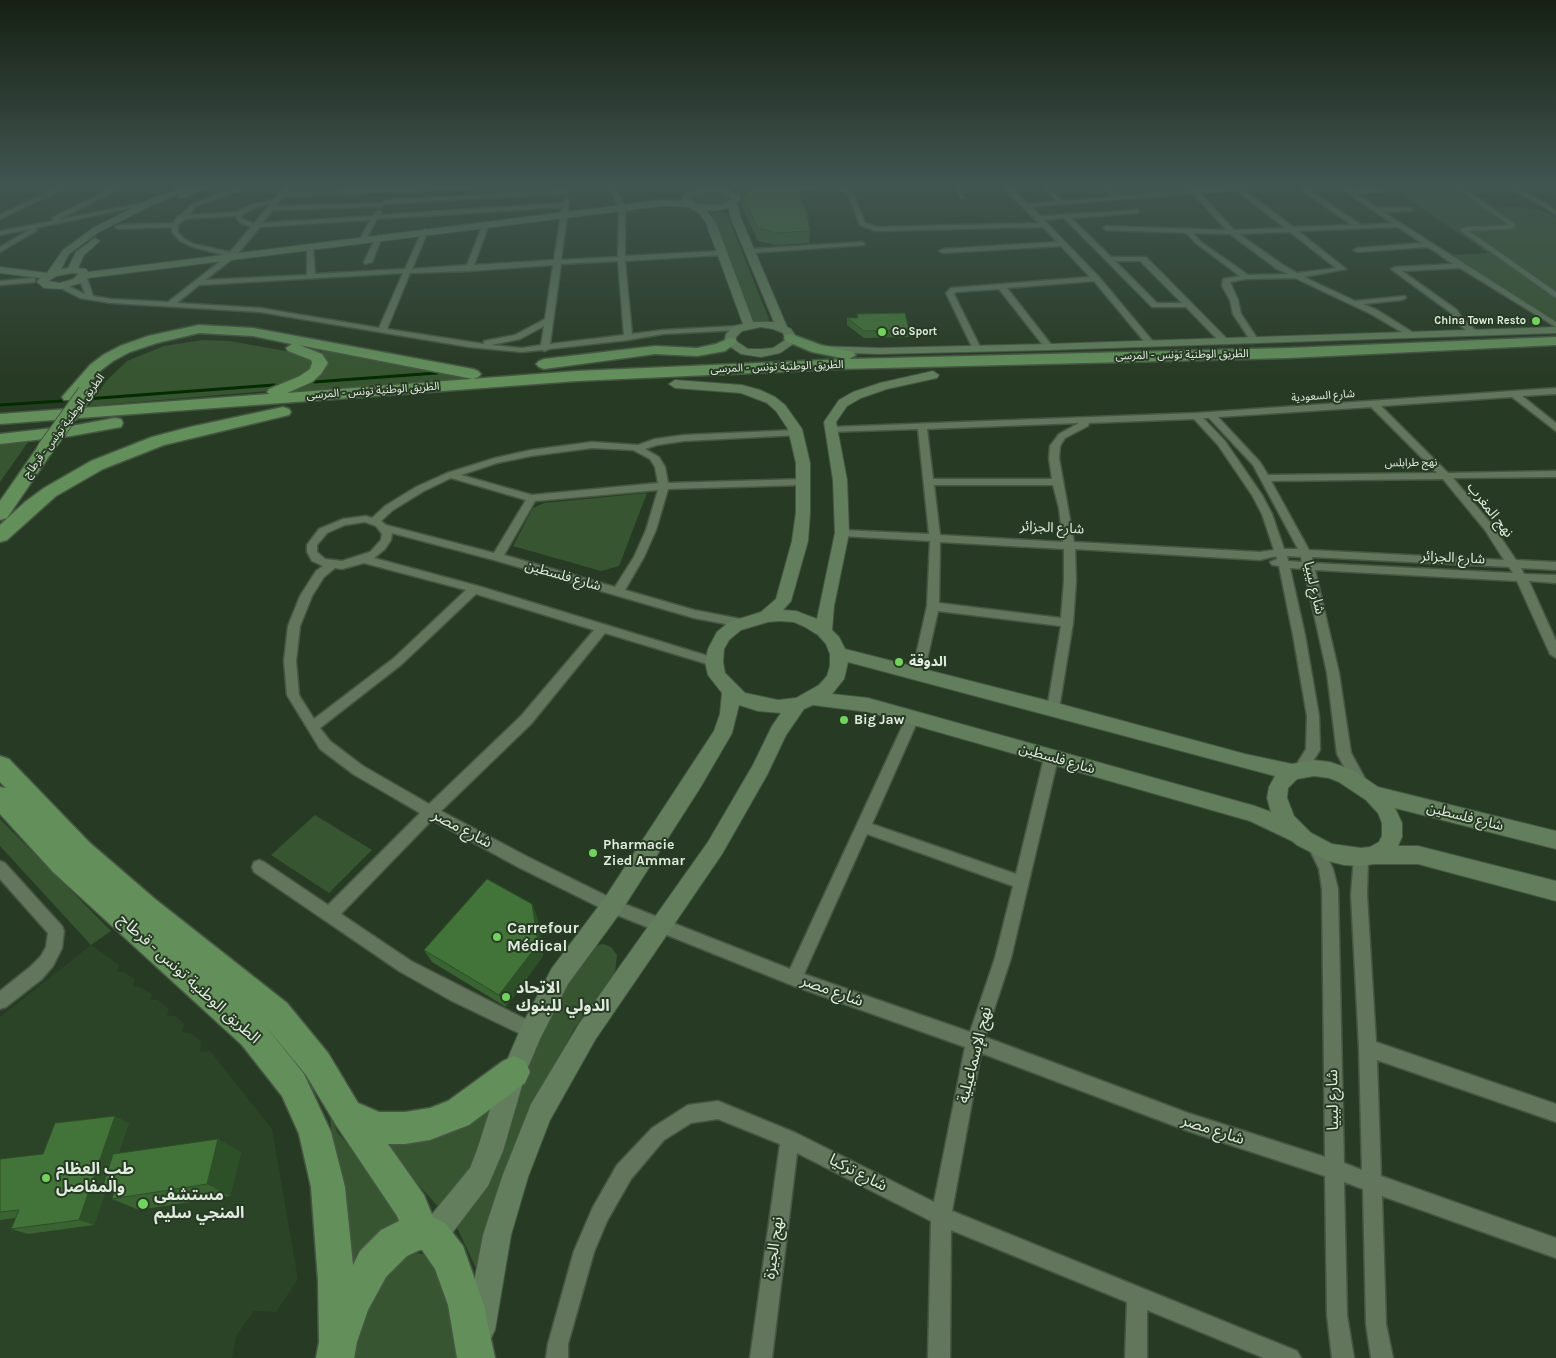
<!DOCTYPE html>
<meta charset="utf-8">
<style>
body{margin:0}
canvas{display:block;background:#273a23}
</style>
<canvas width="1556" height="1358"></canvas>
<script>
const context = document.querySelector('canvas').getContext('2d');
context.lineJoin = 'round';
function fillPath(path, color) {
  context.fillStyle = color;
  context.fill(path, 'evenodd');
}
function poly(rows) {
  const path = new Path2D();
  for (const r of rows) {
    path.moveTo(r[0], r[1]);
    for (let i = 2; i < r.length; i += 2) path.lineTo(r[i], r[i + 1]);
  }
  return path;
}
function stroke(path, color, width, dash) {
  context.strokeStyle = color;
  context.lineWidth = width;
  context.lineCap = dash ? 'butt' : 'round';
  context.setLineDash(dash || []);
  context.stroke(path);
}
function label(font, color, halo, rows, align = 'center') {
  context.font = font + ' Karla,"Noto Sans Arabic",sans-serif';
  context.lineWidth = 4;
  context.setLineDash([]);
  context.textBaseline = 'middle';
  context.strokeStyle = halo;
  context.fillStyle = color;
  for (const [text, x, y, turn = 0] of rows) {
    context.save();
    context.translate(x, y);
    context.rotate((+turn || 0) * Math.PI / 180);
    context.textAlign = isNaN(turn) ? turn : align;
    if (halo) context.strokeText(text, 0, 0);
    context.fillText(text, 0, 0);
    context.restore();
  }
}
fillPath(poly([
 [91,945,119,965,117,972,124,972,135,979,133,986,140,987,152,994,151,1000,158,1000,169,1009,167,1016,176,1016,184,1024,182,1032,192,1034,201,1042,200,1052,210,1051,272,1129,298,1279,276,1312,254,1311,236,1336,232,1358,0,1358,0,1017]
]), '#2b4326');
fillPath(poly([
 [1389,186,1448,186,1483,208,1512,207,1536,209,1556,217,1556,320,1452,255,1488,253],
 [715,191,729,194,733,199,724,205,701,205,691,201,694,195],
 [726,212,770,322,752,324,711,213],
 [203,340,229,341,297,353,309,359,312,366,307,374,268,391,89,406,106,381,127,361,164,346],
 [321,350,423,370,482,379,288,393,307,384,324,372,327,361],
 [31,438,0,482,0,442],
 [647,493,619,566,601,571,513,546,533,508,544,503],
 [315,815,372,850,329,893,271,855],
 [0,819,111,931,91,945,0,846],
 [603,944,611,947,617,955,615,972,574,1029,535,1100,482,1281,453,1219,567,981,595,946],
 [497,1097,464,1186,441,1210,382,1144],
 [329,1111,337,1132,407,1216,371,1241,355,1260,353,1259,352,1253,348,1208,337,1170],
 [418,1253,434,1257,464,1358,348,1358,376,1289,401,1258]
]), '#375531');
stroke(poly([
 [314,382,437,373],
 [86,399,274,385],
 [0,405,76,400]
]), '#052b00', 3);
const street = poly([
 [0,186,6,186,0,189,0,186],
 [61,186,69,186,0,219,0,215,61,186],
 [116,186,124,186,58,220,147,202,150,204,35,228,37,230,36,231,0,252,0,247,31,229,0,235,0,231,53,221,52,218,116,186],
 [242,186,251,186,196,206,189,215,237,212,250,205,274,200,286,186,292,186,287,193,437,186,481,186,478,188,283,197,276,206,383,203,385,200,566,190,569,192,568,193,384,204,382,207,273,210,262,223,373,216,378,210,381,212,380,215,562,203,566,199,569,201,561,260,618,257,619,208,609,186,615,186,625,208,625,256,721,251,725,253,721,255,625,261,632,334,663,330,738,326,742,328,738,330,663,334,628,340,549,349,545,351,542,350,522,352,469,347,260,312,111,303,80,298,57,286,64,284,85,294,79,278,83,276,87,278,93,296,111,299,168,302,227,256,190,246,180,241,172,232,172,227,118,229,115,227,118,225,173,223,178,216,181,215,192,204,242,186],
 [270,204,254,224,241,218,242,215,254,208,270,204],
 [562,207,554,260,474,265,489,224,486,222,483,224,467,265,412,269,428,231,425,229,422,231,405,269,315,274,313,246,310,244,307,246,307,275,205,280,235,257,260,227,370,220,360,239,363,241,366,239,377,219,562,207],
 [235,216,240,223,251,227,230,252,194,244,184,239,178,232,178,225,185,219,235,216],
 [618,261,624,335,550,344,561,264,618,261],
 [553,265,545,319,515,335,484,341,484,344,387,329,410,273,469,271,553,265],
 [403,273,379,328,260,308,177,303,199,285,403,273],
 [544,326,541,345,522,348,491,345,520,339,544,326],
 [835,186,842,186,854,195,865,223,877,227,1039,223,1001,186,1008,186,1028,204,1057,201,1040,186,1047,186,1063,201,1114,197,1103,186,1110,186,1120,196,1190,190,1187,186,1193,186,1196,189,1246,186,1243,189,1293,227,1352,225,1296,186,1303,186,1361,225,1392,223,1337,186,1344,186,1350,190,1379,189,1382,191,1381,192,1356,194,1378,208,1412,208,1412,210,1410,211,1383,212,1556,322,1556,327,1460,268,1402,271,1457,310,1462,318,1479,333,1472,335,1456,322,1451,313,1391,269,1395,267,1453,264,1428,247,1357,252,1353,250,1357,248,1422,243,1398,227,1298,231,1346,269,1304,277,1355,301,1405,296,1406,298,1402,300,1363,304,1377,310,1417,335,1410,337,1371,314,1295,278,1246,279,1230,282,1238,300,1241,314,1259,341,1252,343,1233,314,1230,300,1222,286,1223,279,1240,276,1197,244,1186,233,1106,230,1103,228,1106,226,1226,230,1193,193,1032,207,1040,216,1139,210,1139,212,1137,213,1071,218,1111,257,1146,257,1228,340,1228,344,1222,344,1186,307,1152,307,1064,218,1044,220,1099,277,1155,344,1148,346,1094,281,1007,288,1053,347,1049,349,1046,349,999,289,956,292,954,294,981,349,977,351,973,349,946,293,951,288,1090,277,1061,246,943,253,939,251,943,249,1057,242,1043,227,876,231,860,225,849,197,835,186],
 [1236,190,1285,228,1234,230,1200,193,1236,190],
 [1290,232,1336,268,1297,273,1283,265,1239,234,1290,232],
 [1193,233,1230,234,1277,269,1289,274,1248,275,1201,242,1193,233],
 [1115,261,1140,261,1182,303,1157,303,1115,261],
 [954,186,960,186,964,198,960,198,954,186],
 [1453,186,1460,186,1515,224,1515,226,1511,229,1469,231,1556,292,1556,298,1461,231,1461,229,1466,227,1509,225,1453,186],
 [1507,186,1515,186,1556,210,1556,214,1507,186],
 [379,235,382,237,372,262,365,264,364,262,376,237,379,235],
 [862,242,865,244,864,245,751,253,747,251,751,249,862,242],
 [32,278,35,278,35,282,0,285,0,281,32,278],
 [1556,388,1556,394,1522,396,1556,423,1556,431,1512,397,1381,406,1448,473,1556,471,1556,477,1453,478,1493,526,1516,560,1556,562,1556,570,1521,568,1524,574,1556,575,1556,583,1529,581,1556,641,1556,658,1550,654,1517,581,1315,570,1339,673,1351,753,1368,784,1366,788,1361,790,1356,788,1337,754,1327,673,1304,569,1290,568,1305,635,1319,716,1320,750,1305,774,1300,776,1295,774,1293,770,1306,749,1307,716,1293,635,1279,566,1272,565,1270,562,1277,559,1276,556,1260,560,1075,549,1076,581,1073,623,1059,709,1058,712,1053,714,1048,712,1047,709,1061,626,938,611,924,673,922,676,918,678,914,676,912,673,927,606,930,541,842,536,837,533,842,530,929,534,918,429,828,432,828,428,831,427,1196,413,1556,388],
 [1371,407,1437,473,1268,475,1260,462,1218,417,1371,407],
 [1203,418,1209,418,1253,465,1298,549,1284,549,1272,514,1262,495,1225,441,1203,418],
 [1194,419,1218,445,1252,495,1262,514,1274,550,1260,552,1074,542,1059,458,1060,446,1065,438,1088,426,1089,423,1194,419],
 [1079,423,1059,434,1050,446,1049,458,1052,479,933,479,927,429,1079,423],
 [1443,479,1485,530,1504,560,1309,550,1271,481,1443,479],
 [934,485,1053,485,1059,508,1063,542,940,535,934,485],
 [940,542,1064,549,1064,581,1061,618,939,603,940,542],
 [1287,556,1301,557,1302,562,1288,561,1287,556],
 [1312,557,1509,567,1513,573,1313,563,1312,557],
 [796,430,801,433,799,435,684,441,657,445,645,449,659,457,665,467,668,483,803,479,808,482,803,485,668,489,656,530,644,557,625,590,694,610,746,620,748,623,742,627,694,618,494,560,392,533,391,540,385,549,374,558,478,586,718,659,720,662,718,665,714,666,605,633,531,724,441,811,528,857,617,901,790,969,908,714,918,714,919,718,872,824,1016,874,1044,758,1046,754,1051,753,1056,754,1058,758,1011,958,985,1037,1188,1113,1325,1157,1322,889,1319,869,1307,844,1309,840,1314,838,1319,840,1333,869,1338,889,1344,1163,1362,1170,1359,1048,1351,895,1354,857,1356,852,1361,851,1366,852,1368,857,1367,895,1376,1042,1556,1104,1556,1122,1377,1060,1381,1176,1556,1238,1556,1258,1382,1196,1386,1324,1393,1358,1371,1358,1366,1324,1363,1189,1344,1182,1347,1315,1354,1358,1332,1358,1327,1315,1325,1176,1188,1131,981,1053,952,1211,1297,1351,1301,1358,1264,1358,1147,1310,1147,1358,1125,1358,1127,1302,951,1230,950,1358,928,1358,931,1221,797,1153,772,1358,750,1358,780,1144,718,1119,691,1123,664,1140,631,1179,607,1221,594,1252,568,1344,568,1358,546,1358,548,1344,574,1251,593,1207,617,1165,652,1128,688,1105,718,1101,796,1133,934,1202,965,1047,794,986,607,911,518,867,432,820,341,914,411,961,537,1025,539,1031,537,1037,531,1039,452,1001,399,971,254,872,252,867,254,862,259,860,264,862,328,905,420,813,353,774,320,749,287,695,284,661,288,626,300,596,316,571,323,566,312,561,307,552,307,545,319,529,343,519,366,516,372,518,385,506,416,487,447,473,495,458,531,450,592,442,638,445,655,439,684,435,796,430],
 [592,448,633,450,650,459,655,467,658,483,532,495,461,475,497,463,531,456,592,448],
 [451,478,526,500,494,553,386,525,381,521,393,510,424,491,451,478],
 [658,490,646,530,634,557,615,587,504,555,535,501,658,490],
 [365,522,376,526,382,534,381,540,370,552,342,561,325,559,317,552,317,545,327,533,345,525,365,522],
 [364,563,466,590,394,658,314,719,299,695,296,661,300,626,312,596,324,577,335,568,342,569,364,563],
 [476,594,594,630,521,716,429,804,363,766,330,741,320,728,402,664,476,594],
 [867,834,1013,886,995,958,970,1032,804,974,867,834],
 [0,861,5,863,62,926,64,931,62,948,53,966,42,979,6,1007,0,1009,0,991,30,967,41,956,46,947,48,933,0,879,0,861]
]);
const secondary = poly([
 [184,186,196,186,191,189,200,186,212,186,185,198,179,198,179,194,150,206,99,232,69,254,61,269,68,268,76,252,95,238,100,241,84,255,78,268,86,269,88,272,661,200,682,201,683,195,702,187,726,188,740,196,740,200,737,203,740,216,787,327,791,329,797,338,796,342,780,353,761,357,741,354,726,344,724,342,726,334,734,326,743,324,706,223,700,214,689,207,661,206,88,278,81,283,61,289,44,288,37,282,40,278,0,273,0,267,47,273,63,250,93,228,144,202,184,186],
 [705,192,724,193,732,199,723,204,715,205,696,204,690,199,695,195,705,192],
 [729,208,730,216,774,322,753,322,716,223,706,210,715,211,729,208],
 [72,273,79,274,73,279,60,283,48,281,57,276,72,273],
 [761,327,773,329,783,333,785,340,773,348,761,349,748,349,736,341,736,337,742,331,761,327],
 [794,186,822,186,818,189,773,194,769,191,773,188,794,186],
 [1556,327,1556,333,1049,350,879,354,817,352,811,349,817,346,879,348,1049,344,1556,327],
 [933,371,939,375,937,378,887,389,861,398,847,406,836,422,847,480,849,533,834,606,832,630,839,637,845,649,1053,702,1245,754,1292,764,1314,760,1330,762,1353,770,1378,787,1556,831,1556,849,1395,808,1402,823,1402,837,1398,846,1418,846,1556,881,1556,901,1418,864,1374,864,1361,866,1344,865,1328,861,1297,845,1292,841,1250,821,868,712,813,705,804,709,786,735,767,775,722,854,595,1040,550,1120,528,1177,511,1235,495,1330,490,1340,480,1345,470,1340,465,1330,483,1235,502,1177,531,1104,579,1024,708,842,753,765,772,726,781,713,758,711,739,705,732,733,700,788,620,913,568,984,540,1039,526,1072,503,1151,488,1186,443,1245,433,1249,423,1245,419,1235,423,1225,470,1168,477,1150,502,1072,523,1023,552,968,604,899,714,731,720,714,722,693,708,675,705,662,708,649,717,632,729,622,761,612,776,599,792,541,796,512,796,463,788,429,776,411,767,403,741,393,675,388,669,384,675,380,742,385,760,390,775,397,785,405,802,429,810,463,810,512,808,541,791,601,783,610,796,611,817,619,835,533,833,480,824,422,839,400,853,392,880,383,933,371],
 [779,621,794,622,805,627,818,635,826,644,830,654,830,666,827,676,819,685,796,698,778,700,745,693,725,673,723,662,724,649,729,640,741,630,768,622,779,621],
 [848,662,1275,776,1269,787,1267,798,1271,812,1255,806,868,698,832,694,844,679,848,662],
 [1314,776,1329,778,1339,782,1366,800,1378,813,1382,823,1382,836,1379,842,1370,847,1361,848,1332,844,1311,833,1294,816,1287,798,1288,788,1297,779,1314,776]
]);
const highway = poly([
 [199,325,253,328,473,369,478,371,481,374,478,377,473,379,299,345,322,354,328,363,321,374,312,382,287,393,577,371,847,359,812,352,786,341,784,338,786,335,791,334,821,345,853,352,856,355,849,359,1288,348,1556,337,1556,345,1288,358,841,369,577,381,0,424,0,414,269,394,267,392,269,389,300,376,310,369,312,363,311,360,288,351,286,348,292,344,253,336,199,333,157,343,130,352,113,361,100,371,76,400,64,400,62,397,90,365,103,355,120,346,148,336,199,325],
 [730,338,735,339,737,342,725,351,697,356,655,354,544,369,539,367,536,364,539,361,544,359,655,346,697,348,716,344,730,338],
 [283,407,289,409,291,412,289,415,164,445,103,469,56,496,7,540,0,542,0,525,25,502,44,488,91,461,152,437,190,427,283,407],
 [115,418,121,419,123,423,121,427,71,436,0,444,0,434,71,426,115,418],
 [45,444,51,445,54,449,7,518,0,520,0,501,39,445,45,444],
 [0,756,9,759,90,843,155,899,287,1003,328,1053,358,1103,379,1112,405,1112,430,1108,448,1101,503,1061,514,1056,525,1061,530,1072,525,1083,469,1125,430,1140,405,1144,388,1144,424,1195,433,1217,445,1223,463,1246,484,1305,495,1358,457,1358,448,1305,435,1269,422,1250,420,1250,407,1256,386,1277,368,1310,357,1342,354,1358,316,1358,319,1342,318,1281,311,1187,299,1134,282,1096,242,1045,53,872,0,814,0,787,6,788,0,782,0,756],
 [264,1024,306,1075,336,1125,397,1216,399,1221,381,1230,360,1251,353,1265,345,1187,331,1132,304,1074,264,1024]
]);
stroke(street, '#455642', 3);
stroke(secondary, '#455642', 2);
stroke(highway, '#455642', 3);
fillPath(street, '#61765c');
fillPath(secondary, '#627e5c');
fillPath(highway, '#638f5b');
const highwayBridge = poly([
 [45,449,86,392]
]);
stroke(highwayBridge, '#455642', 18, []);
stroke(highwayBridge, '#638f5b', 16);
fillPath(poly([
 [742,197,810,231,809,243,777,245,758,241,743,209],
 [857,314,909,330,909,337,864,338,847,325,847,318,857,318],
 [532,904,537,917,543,956,506,1007,432,962,424,950],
 [129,1123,118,1153,241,1152,230,1196,139,1210,112,1199,113,1193,106,1190,94,1225,28,1234,11,1229,16,1218,0,1220,0,1159,43,1154]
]), '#396331');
fillPath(poly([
 [532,904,537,917,543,956,506,1007,499,995],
 [115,1116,129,1123,107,1188,102,1189,106,1190,94,1225,79,1220],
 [218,1139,241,1152,230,1196,207,1184]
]), '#2e5028');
const building = poly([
 [754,186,796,186,807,214,810,231,777,233,758,228,742,197,754,186],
 [905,313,909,330,864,331,847,318,858,318,857,314,905,313],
 [487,879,532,904,538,944,499,995,424,950,487,879],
 [115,1116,79,1220,11,1229,19,1210,0,1212,0,1159,43,1154,55,1123,115,1116],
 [218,1139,207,1184,112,1199,116,1186,102,1189,113,1154,218,1139]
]);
fillPath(building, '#427339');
stroke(building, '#2e5028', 1);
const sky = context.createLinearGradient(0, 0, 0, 376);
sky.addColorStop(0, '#152013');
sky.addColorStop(0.49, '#415550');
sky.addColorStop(1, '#41555000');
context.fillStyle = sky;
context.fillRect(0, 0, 1556, 376);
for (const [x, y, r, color] of [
 [1536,321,5,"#71d35e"],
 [882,332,5,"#71d35e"],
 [899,662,5,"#71d35e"],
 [844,720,5,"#71d35e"],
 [593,853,5,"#71d35e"],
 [497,937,5,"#71d35e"],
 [506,997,5,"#71d35e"],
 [46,1178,5,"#71d35e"],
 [143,1204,6,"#71d35e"]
]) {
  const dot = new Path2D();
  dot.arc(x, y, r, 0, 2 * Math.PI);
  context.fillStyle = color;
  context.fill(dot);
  stroke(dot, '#273a23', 2);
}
label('bold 11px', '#e0ecde', '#273a23', [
 ["China Town Resto",1526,321],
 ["Go Sport",892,332,"left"]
], 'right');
label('11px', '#e0ecde', '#273a23', [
 ["الطريق الوطنية تونس - المرسى",1182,355,-1],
 ["الطريق الوطنية تونس - المرسى",777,367,-2],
 ["الطريق الوطنية تونس - المرسى",373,391,-4],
 ["شارع السعودية",1323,396,-4],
 ["الطريق الوطنية تونس - قرطاج",64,426,-53],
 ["نهج طرابلس",1411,463,-1]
]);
label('14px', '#e0ecde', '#273a23', [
 ["نهج المغرب",1490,510,52],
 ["شارع الجزائر",1052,528,3],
 ["شارع الجزائر",1453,558,3],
 ["شارع فلسطين",563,576,16],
 ["شارع ليبيا",1314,588,77],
 ["شارع فلسطين",1057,759,16],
 ["شارع فلسطين",1465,817,14]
]);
label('bold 14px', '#e0ecde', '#273a23', [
 ["الدوقة",909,662],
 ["Big Jaw",854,720],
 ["Pharmacie",603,845],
 ["Zied Ammar",603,861]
], 'left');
label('16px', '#e0ecde', '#273a23', [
 ["شارع مصر",462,829,28],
 ["الطريق الوطنية تونس - قرطاج",189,979,42],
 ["شارع مصر",832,991,20],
 ["نهج الإسماعيلية",975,1055,-76],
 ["شارع ليبيا",1333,1100,-91],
 ["شارع مصر",1213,1130,18],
 ["شارع تركيا",858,1173,27],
 ["نهج الجيزة",774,1248,-82]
]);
label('bold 16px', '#e0ecde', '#273a23', [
 ["Carrefour",507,928],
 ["Médical",507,946],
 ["الاتحاد",516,988],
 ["الدولي للبنوك",516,1006],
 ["طب العظام",56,1169],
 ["والمفاصل",56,1187],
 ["مستشفى",154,1195],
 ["المنجي سليم",154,1213]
], 'left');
</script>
